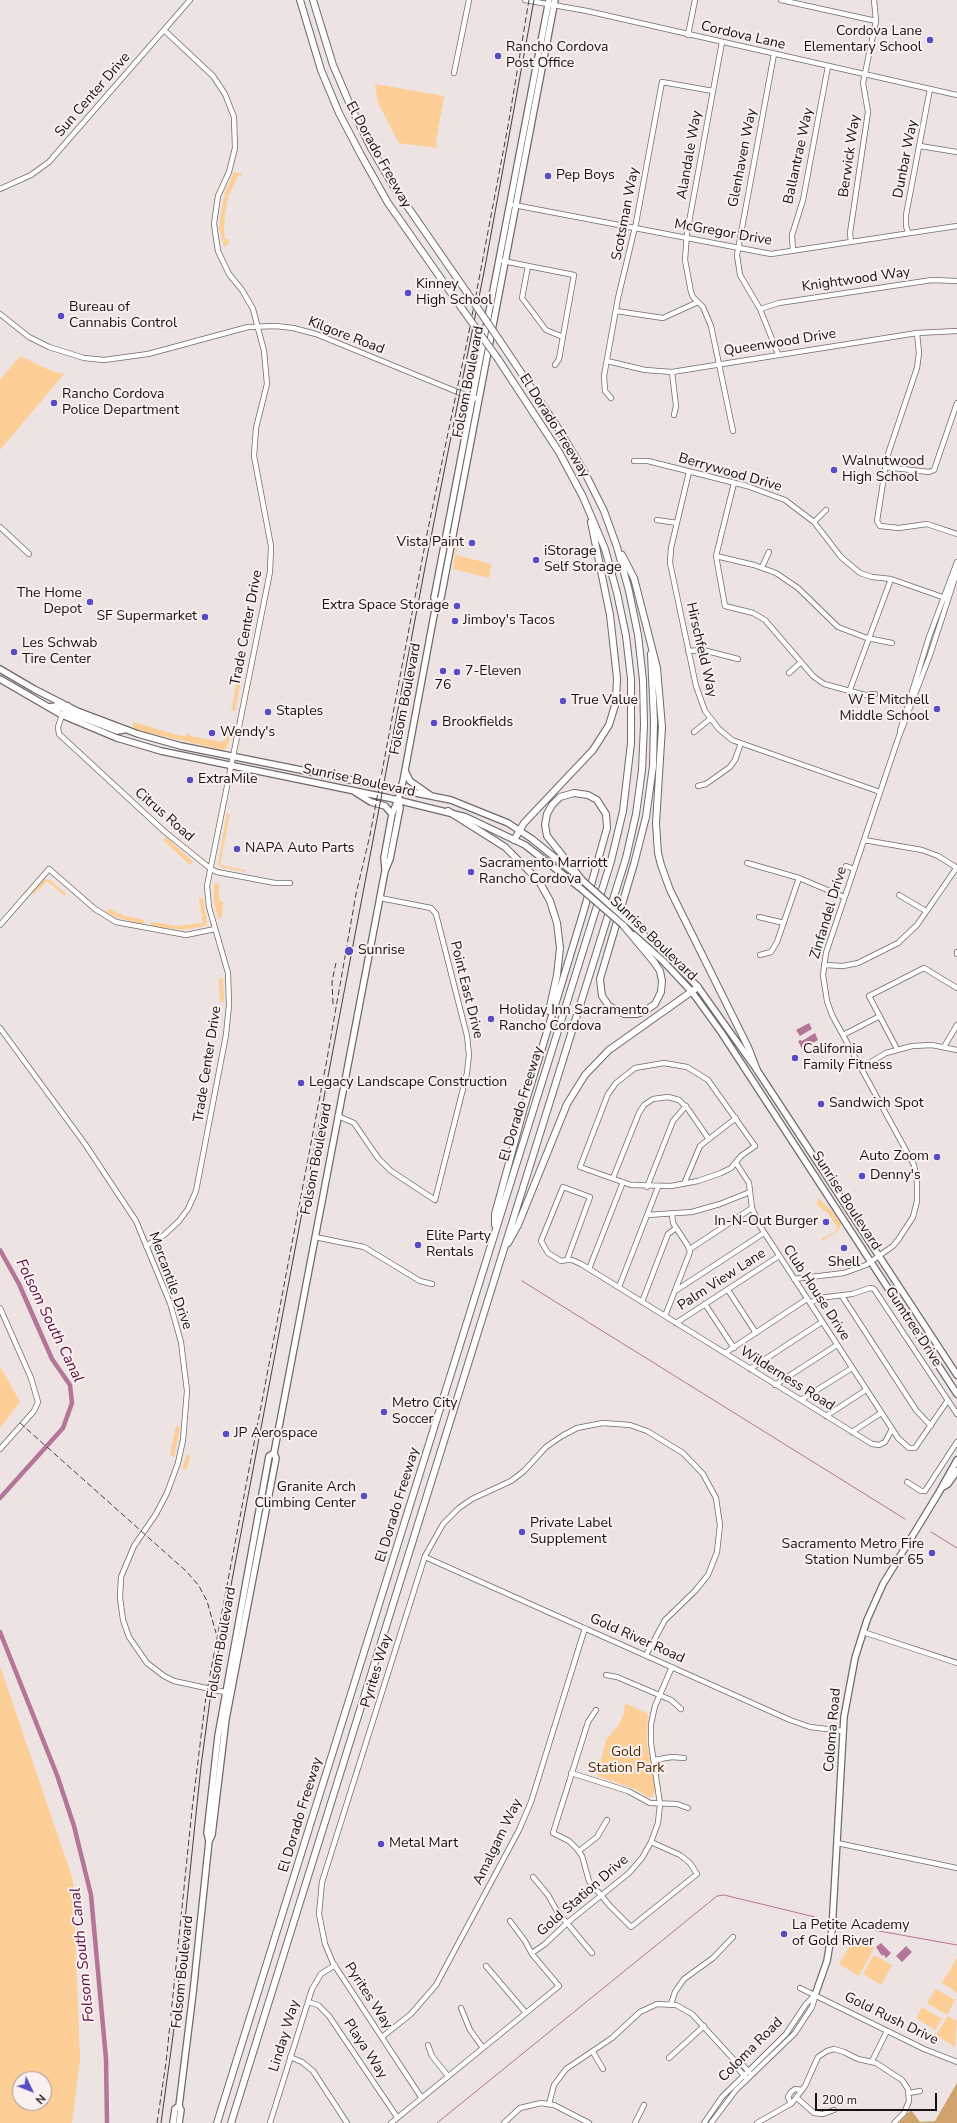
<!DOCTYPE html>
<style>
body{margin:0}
#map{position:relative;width:957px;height:2123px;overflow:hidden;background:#ece3e2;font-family:"Nunito Sans",sans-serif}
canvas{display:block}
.north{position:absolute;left:12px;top:2071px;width:40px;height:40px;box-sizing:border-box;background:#faf0ef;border:1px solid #9e9796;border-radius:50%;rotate:133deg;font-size:11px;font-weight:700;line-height:16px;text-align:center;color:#151211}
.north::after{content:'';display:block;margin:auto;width:14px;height:18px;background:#564cc3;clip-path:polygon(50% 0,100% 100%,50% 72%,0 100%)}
.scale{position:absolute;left:815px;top:2093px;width:122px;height:18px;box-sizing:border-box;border:2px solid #151211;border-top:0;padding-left:5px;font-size:12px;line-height:14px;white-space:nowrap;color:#151211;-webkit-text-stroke:3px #faf0ef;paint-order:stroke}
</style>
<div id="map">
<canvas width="957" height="2123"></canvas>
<div class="north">N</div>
<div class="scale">200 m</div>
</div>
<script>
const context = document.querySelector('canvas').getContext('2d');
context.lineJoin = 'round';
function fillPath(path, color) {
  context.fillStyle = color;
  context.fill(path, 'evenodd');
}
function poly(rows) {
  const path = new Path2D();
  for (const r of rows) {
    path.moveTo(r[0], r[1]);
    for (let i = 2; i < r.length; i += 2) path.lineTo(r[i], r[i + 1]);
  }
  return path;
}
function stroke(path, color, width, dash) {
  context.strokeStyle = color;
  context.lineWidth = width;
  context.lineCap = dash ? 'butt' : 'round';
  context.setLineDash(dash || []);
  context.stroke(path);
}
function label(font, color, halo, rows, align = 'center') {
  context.font = font + ' "Nunito Sans",sans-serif';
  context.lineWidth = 4;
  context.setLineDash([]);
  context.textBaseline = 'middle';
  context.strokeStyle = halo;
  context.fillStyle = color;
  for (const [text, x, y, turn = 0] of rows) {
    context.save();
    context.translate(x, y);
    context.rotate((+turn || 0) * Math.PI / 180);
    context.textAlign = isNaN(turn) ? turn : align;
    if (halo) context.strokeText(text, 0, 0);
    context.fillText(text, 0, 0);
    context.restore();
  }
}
fillPath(poly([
 [375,84,444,96,436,142,437,148,399,143,378,103],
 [234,172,242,174,241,176,238,175,228,197,224,195],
 [224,196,228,198,225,213,224,229,225,239,228,239,229,243,224,247,219,227],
 [20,356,49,370,64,374,0,450,0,380],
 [457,539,459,539,456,555,491,564,489,578,453,569],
 [237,664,244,665,235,711,229,710,232,709,233,703,230,701,233,702,236,684,233,682,237,682,240,666],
 [133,722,181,736,186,736,187,732,190,736,221,742,225,740,227,732,231,733,227,748,223,750,144,732,133,728],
 [227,813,230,814,220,865,245,870,245,872,221,867,218,864],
 [166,837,193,862,190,865,163,840],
 [44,879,50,880,66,894,65,896,47,881,34,894,32,893],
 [214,883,219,884,219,900,223,902,222,917,218,919,214,901],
 [199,898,203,898,207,923,205,926,183,930,151,926,151,922,177,926,203,923],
 [109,909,125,916,144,920,143,925,116,917,106,912],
 [220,978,223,978,224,1003,220,1001,219,980],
 [818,1198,833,1212,841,1224,838,1231,822,1241,822,1238,824,1238,836,1231,837,1227,828,1213,817,1205],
 [0,1366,20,1402,0,1428],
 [176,1426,180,1427,174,1457,170,1455],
 [187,1454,190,1456,187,1469,182,1469],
 [0,1666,73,1880,80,2059,72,2123,0,2123],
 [20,2079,44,2079,44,2103,20,2103],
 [625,1703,648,1714,647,1745,656,1789,652,1797,648,1797,635,1789,597,1776,606,1740,619,1724,624,1713],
 [855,1937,874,1948,859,1976,839,1964],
 [874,1955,892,1965,881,1985,863,1974],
 [957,1958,957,1993,942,1983],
 [936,1989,955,2000,947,2015,927,2003],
 [922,2007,942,2019,935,2030,916,2018],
 [948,2016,957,2021,955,2047,936,2035]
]), '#fdce96');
fillPath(poly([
 [957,2083,957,2123,899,2123,911,2110,920,2122,935,2121]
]), '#d0a26b');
fillPath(poly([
 [809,1023,812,1029,800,1036,796,1030],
 [815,1033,818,1040,802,1049,798,1041,801,1040,802,1041],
 [881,1943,891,1953,886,1958,883,1954,882,1956,876,1947],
 [906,1946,912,1952,902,1962,896,1956]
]), '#b47598');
stroke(poly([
 [522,1281,905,1519],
 [931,1532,957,1548],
 [851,1926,957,1945],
 [437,2123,717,1896,724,1895,815,1917]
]), '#b47598', 1);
stroke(poly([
 [0,1250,19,1284,52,1359,70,1385,72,1403,63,1428,0,1498],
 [0,1632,57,1775,74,1826,91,1895,106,2059,107,2123]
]), '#b47598', 4.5);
const minor = poly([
 [525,0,587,11,957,95],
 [781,0,876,21],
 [688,35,695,0],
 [722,42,687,233,685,260,691,292,693,297,703,307,711,326,733,431],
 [774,54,737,255,740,275,760,309,778,354],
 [454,73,469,0],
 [920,146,957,152],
 [0,189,31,175,49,162,190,0],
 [514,205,771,254,957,226],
 [908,232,906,226,906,215,930,89],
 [851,242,850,233,868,112,863,83,876,21,874,0],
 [793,251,792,235,803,200,828,66],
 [503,261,574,275,559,359,555,365],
 [528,266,522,298,546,330,563,337],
 [760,309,779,303,932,280,957,281],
 [616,311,663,318,698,302],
 [0,314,29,337,49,347,84,358,104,360,148,354,248,327,276,326,293,328,316,334,460,393,478,399],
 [917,333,919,353,917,368,887,457,877,521,880,526,899,528,927,524,957,534],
 [607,361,645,370,672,372,917,333,957,331],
 [672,372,676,406,674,415],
 [611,398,605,391,604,376,618,298,636,223,662,82,713,91],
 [634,461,648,461,747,486,785,500,814,522,841,557,860,573,872,577,891,579,948,599],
 [885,467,929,472,934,470,957,403],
 [689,472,671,548,670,563,696,686,705,711,719,729,732,740,880,792],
 [734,483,716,556,725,606,753,613,765,620,813,676,824,684,865,695,875,694],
 [657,520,677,523],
 [814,522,826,510],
 [0,527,29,554],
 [716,556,754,565,776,573,798,588,838,627,867,638,892,643],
 [762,567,769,552],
 [688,651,703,650,738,659],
 [789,673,801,662],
 [849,692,891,579],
 [62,715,58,727,59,734,165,832,211,869,217,872,275,883,290,883],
 [900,731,929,637,957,562],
 [694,732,710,719],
 [698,786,706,784,730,767,735,760,741,743],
 [864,840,922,850,938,856,957,868],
 [747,863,799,878,844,897],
 [846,866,854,869],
 [899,895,926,911],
 [759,917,784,923],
 [0,925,49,869,95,909,116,922,186,935,215,929],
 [957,952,957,954],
 [760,955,771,952,777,942,799,878],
 [824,965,843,966,858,963,898,943,917,925,957,867],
 [0,1028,85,1144,136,1221,170,1303,181,1342,187,1391,183,1440,178,1463,167,1493,156,1514,134,1546,121,1577,120,1598,123,1620,129,1637,147,1663,164,1676,174,1681,229,1693],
 [843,1035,880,1016],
 [944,1047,957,1025],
 [897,1049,869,996,924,968,957,988],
 [664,1063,687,1067,708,1080,755,1146,741,1156,731,1168,721,1173,698,1181,671,1186,631,1185,580,1167,608,1094,616,1083,635,1068,664,1063],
 [861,1068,886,1053,912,1046,932,1045,957,1050],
 [338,1116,354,1123,378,1158,391,1171,435,1200,467,1073,469,1055,467,1036,436,914,431,908,380,898],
 [736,1163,749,1183,752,1208,760,1226,898,1438,909,1448,915,1448,948,1400],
 [613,1178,639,1113,644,1105,653,1099,668,1097,679,1100,688,1109,708,1138],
 [684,1184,700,1146,736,1118],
 [647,1187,673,1121,686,1106],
 [647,1215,692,1212,720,1204,750,1192],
 [315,1237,364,1247,420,1281,432,1284],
 [146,1246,164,1235,179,1221,188,1209,196,1191,226,1035,229,1005,228,973,209,907,207,886,270,572,271,546,254,456,256,428,267,384,264,351,253,309,242,290,229,274,218,251,214,224,218,196,229,172,235,148,234,117,225,94,213,76,164,30],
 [690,1249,752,1208],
 [567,1260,590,1197,563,1187,541,1241,548,1253,561,1261,567,1260,572,1260,581,1264,872,1444,879,1445,885,1442,892,1429],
 [589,1269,623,1182],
 [794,1279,844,1273,866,1265,893,1246,898,1240,913,1217,917,1201,917,1183,914,1165,832,1015,827,1001,823,975,826,953,832,935,898,739,930,655,957,572],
 [619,1287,658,1187],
 [728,1290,756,1333],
 [675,1291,764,1233],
 [842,1296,916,1410,931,1426],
 [642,1302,668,1234,676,1228],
 [810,1303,819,1298,852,1294,870,1288,874,1289,957,1414],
 [705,1304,734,1348],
 [0,1308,31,1378,38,1402,34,1411,0,1449],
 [665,1316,690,1252,688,1246,673,1223,672,1214],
 [676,1323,779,1256],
 [725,1353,807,1299],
 [750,1369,822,1322],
 [775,1385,837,1345],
 [801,1400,852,1368],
 [826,1416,866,1390],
 [852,1432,881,1413],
 [907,1482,921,1491,925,1491,957,1442],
 [425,1557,790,1720,810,1727,843,1731],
 [863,1632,957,1663],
 [606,1675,617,1677,671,1700,681,1709],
 [596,1710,588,1722,553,1833,569,1841,577,1849,582,1856,589,1881,610,1906,631,1927,697,1874,690,1863,680,1855,651,1842],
 [654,1760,672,1757,684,1758],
 [571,1773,628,1791,650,1803,677,1804,688,1808],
 [837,1843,957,1868],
 [579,1851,597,1837,607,1820],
 [533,1877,548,1895,557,1911,592,1953],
 [532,1953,545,1944,567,1923,629,1873,642,1858,651,1842,658,1823,660,1804,651,1743,651,1724,655,1706,672,1667],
 [486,1966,526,2013],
 [800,1988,924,2049,957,2062],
 [308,2002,318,2005,329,2016,397,2117],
 [671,2004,675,1992,684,1979,713,1958,733,1937],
 [461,2008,470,2030,483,2048],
 [382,2037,411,2014,436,1985,519,1830,531,1802,585,1628],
 [428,2045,432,2056,448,2076],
 [593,2052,603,2069],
 [290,2057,302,2062,313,2071,347,2123],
 [669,2058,704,2026],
 [735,2061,739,2061,749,2072],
 [872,2061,887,2031],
 [909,2093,920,2091],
 [421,2097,333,1963,325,1944,319,1914,322,1882,425,1556,443,1524,459,1508,472,1499,511,1481,524,1471,546,1447,562,1436,577,1428,603,1423,630,1425,647,1431,683,1453,703,1474,716,1498,720,1525,717,1552,708,1575,695,1591,665,1620,646,1655],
 [797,2098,814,2113,823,2114,834,2110],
 [549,2104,554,2085,566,2069,612,2038,640,2012,657,2004,676,2005,692,2014,735,2061,735,2065,747,2079],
 [791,2104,788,2097,791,2092,795,2089,802,2090],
 [270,2123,312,1989,321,1974,335,1965],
 [391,2123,559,1986,532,1954,525,1941,510,1921],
 [504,2123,520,2108,541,2103,554,2105,589,2123],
 [635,2123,644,2105],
 [704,2123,722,2097,786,2034,806,2004,815,1995],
 [711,2123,736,2090,795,2033,812,2007,815,1997],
 [757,2123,792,2103,805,2086,818,2057,827,2051,834,2049,844,2052,858,2059,876,2063,902,2080,908,2089,909,2101,904,2113,894,2123]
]);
const major = poly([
 [437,603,434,598,549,0],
 [0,669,34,689,77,711,138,734,181,746,451,800,508,823,532,839,574,873],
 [0,679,62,715,117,738,161,751,389,798,466,817,525,845,579,887],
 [49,707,56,706,64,709,68,706],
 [62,715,68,712,117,731,124,730],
 [405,771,410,781,430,795],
 [355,792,371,802,385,806,392,814],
 [385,869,384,858,392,814,398,800,403,781,434,615,437,603,441,598,555,0],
 [627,920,668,956,698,987,757,1070,957,1375],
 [634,935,663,961,692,992,721,1032,957,1394],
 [943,1487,948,1484,957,1471],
 [209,1841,212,1835,226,1719,276,1458,274,1453,385,871,390,859,400,808,398,800],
 [815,1995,827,1961,832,1930,844,1717,855,1658,867,1620,883,1584,938,1494,957,1460],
 [173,2123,175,2109,179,2106],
 [179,2123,181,2110,179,2106,193,1993,209,1841,207,1833,218,1736,269,1456,274,1453]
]);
const highway = poly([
 [300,0,321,70,339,113,361,155,388,203,463,310],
 [313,0,333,65,351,107,371,148,394,187,466,291],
 [622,555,634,578,657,668,662,727,656,823,658,853,661,865,670,890,748,1047,757,1070],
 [448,811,505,847,539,881,550,901,557,923,560,948,557,975,549,1011],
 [514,840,524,823,593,750,609,725,616,702,617,678,610,615,591,522],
 [623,925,654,962,660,971,662,981,661,992,655,1004,645,1011,637,1014,624,1014,609,1006,602,996,600,979,634,864,646,817,653,766,654,721,651,654],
 [495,1225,495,1214,525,1104,584,910,607,828,606,814,597,800,588,795,574,793,560,797,552,805,547,814,545,825,547,836,582,880],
 [508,1243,518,1225,567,1104,585,1075,609,1050,698,987],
 [217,2123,611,861,623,811,631,743,631,679,626,636,617,593,605,549,583,497,559,452,498,359],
 [231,2123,626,858,636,814,642,770,644,725,643,680,638,635,629,591,617,547,604,511,584,471,558,428,500,341]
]);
stroke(minor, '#726a69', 6);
stroke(major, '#726a69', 8);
stroke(highway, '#726a69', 8);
stroke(minor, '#fff', 4.5);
stroke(major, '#fff', 5.5);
stroke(highway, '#fff', 6);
stroke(poly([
 [161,2123,173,2036,201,1766,212,1685,427,557,485,267,534,0]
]), '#464140', 1);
stroke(poly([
 [333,1004,332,981,336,963],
 [20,1423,186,1571,199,1586,207,1601,216,1633],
 [157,2123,166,2063,192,1810,206,1696,327,1059,356,894,370,835,427,534,468,337,508,126,529,0]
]), '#464140', 1, [6, 3]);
const majorBridge = poly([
 [582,880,627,920],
 [579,887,623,925]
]);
const highwayBridge = poly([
 [466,291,500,341],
 [463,310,498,359]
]);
stroke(majorBridge, '#726a69', 8, []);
stroke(highwayBridge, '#726a69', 8, []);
stroke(majorBridge, '#fff', 5.5);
stroke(highwayBridge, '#fff', 6);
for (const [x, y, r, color] of [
 [930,40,4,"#564cc3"],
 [498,56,4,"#564cc3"],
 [548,176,4,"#564cc3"],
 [408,293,4,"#564cc3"],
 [61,316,4,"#564cc3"],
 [54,403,4,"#564cc3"],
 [834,470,4,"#564cc3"],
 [472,543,4,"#564cc3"],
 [536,560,4,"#564cc3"],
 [90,602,4,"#564cc3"],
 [457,606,4,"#564cc3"],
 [205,617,4,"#564cc3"],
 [455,621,4,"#564cc3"],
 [14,652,4,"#564cc3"],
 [443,671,4,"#564cc3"],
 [457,672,4,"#564cc3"],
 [563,701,4,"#564cc3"],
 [937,709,4,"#564cc3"],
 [268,712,4,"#564cc3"],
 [434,723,4,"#564cc3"],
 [212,733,4,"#564cc3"],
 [190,780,4,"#564cc3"],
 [237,849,4,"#564cc3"],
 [471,872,4,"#564cc3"],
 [349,951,5,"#564cc3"],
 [491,1019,4,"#564cc3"],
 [795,1058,4,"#564cc3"],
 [301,1083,4,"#564cc3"],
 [821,1104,4,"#564cc3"],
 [937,1157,4,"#564cc3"],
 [862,1176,4,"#564cc3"],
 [826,1222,4,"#564cc3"],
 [418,1245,4,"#564cc3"],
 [844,1248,4,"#564cc3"],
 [384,1412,4,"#564cc3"],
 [226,1434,4,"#564cc3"],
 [364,1496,4,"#564cc3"],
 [522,1532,4,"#564cc3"],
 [932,1553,4,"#564cc3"],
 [381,1844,4,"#564cc3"],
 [784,1934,4,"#564cc3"]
]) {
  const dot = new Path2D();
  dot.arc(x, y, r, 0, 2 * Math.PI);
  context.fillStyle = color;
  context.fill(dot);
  stroke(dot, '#faf0ef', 1.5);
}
label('14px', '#151211', '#faf0ef', [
 ["Cordova Lane",922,32,"right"],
 ["Elementary School",922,48,"right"],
 ["Rancho Cordova",506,48],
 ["Post Office",506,64],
 ["Pep Boys",556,176],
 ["Kinney",416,285],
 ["High School",416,301],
 ["Bureau of",69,308],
 ["Cannabis Control",69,324],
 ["Rancho Cordova",62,395],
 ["Police Department",62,411],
 ["Walnutwood",842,462],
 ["High School",842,478],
 ["Vista Paint",464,543,"right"],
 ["iStorage",544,552],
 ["Self Storage",544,568],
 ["The Home",82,594,"right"],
 ["Depot",82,610,"right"],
 ["Extra Space Storage",449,606,"right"],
 ["SF Supermarket",197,617,"right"],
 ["Jimboy's Tacos",463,621],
 ["Les Schwab",22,644],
 ["Tire Center",22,660],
 ["7-Eleven",465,672],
 ["76",443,686,"center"],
 ["True Value",571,701],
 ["W E Mitchell",929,701,"right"],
 ["Middle School",929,717,"right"],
 ["Staples",276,712],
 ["Brookfields",442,723],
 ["Wendy's",220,733],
 ["ExtraMile",198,780],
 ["NAPA Auto Parts",245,849],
 ["Sacramento Marriott",479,864],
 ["Rancho Cordova",479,880],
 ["Sunrise",358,951],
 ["Holiday Inn Sacramento",499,1011],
 ["Rancho Cordova",499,1027],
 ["California",803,1050],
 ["Family Fitness",803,1066],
 ["Legacy Landscape Construction",309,1083],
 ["Sandwich Spot",829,1104],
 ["Auto Zoom",929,1157,"right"],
 ["Denny's",870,1176],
 ["In-N-Out Burger",818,1222,"right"],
 ["Elite Party",426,1237],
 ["Rentals",426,1253],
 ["Shell",844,1263,"center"],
 ["Metro City",392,1404],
 ["Soccer",392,1420],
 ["JP Aerospace",234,1434],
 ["Granite Arch",356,1488,"right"],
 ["Climbing Center",356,1504,"right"],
 ["Private Label",530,1524],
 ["Supplement",530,1540],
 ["Sacramento Metro Fire",924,1545,"right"],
 ["Station Number 65",924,1561,"right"],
 ["Metal Mart",389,1844],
 ["La Petite Academy",792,1926],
 ["of Gold River",792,1942]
], 'left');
label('14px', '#151211', '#faf0ef', [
 ["Cordova Lane",743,36,13],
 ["Sun Center Drive",93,95,-49],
 ["El Dorado Freeway",378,155,61],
 ["Alandale Way",690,155,-80],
 ["Ballantrae Way",799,156,-78],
 ["Berwick Way",850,156,-82],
 ["Glenhaven Way",743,158,-79],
 ["Dunbar Way",906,159,-79],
 ["Scotsman Way",626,214,-79],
 ["McGregor Drive",723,233,10],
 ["Knightwood Way",856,280,-8],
 ["Kilgore Road",346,336,21],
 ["Queenwood Drive",780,343,-9],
 ["Folsom Boulevard",469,382,-79],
 ["El Dorado Freeway",554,426,58],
 ["Berrywood Drive",730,473,16],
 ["Trade Center Drive",247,628,-79],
 ["Hirschfeld Way",701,650,77],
 ["Folsom Boulevard",406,699,-79],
 ["Sunrise Boulevard",359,781,12],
 ["Citrus Road",164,815,41],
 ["Zinfandel Drive",829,913,-73],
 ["Sunrise Boulevard",653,939,44],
 ["Point East Drive",466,990,76],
 ["Trade Center Drive",208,1064,-81],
 ["El Dorado Freeway",522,1104,-73],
 ["Folsom Boulevard",317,1159,-79],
 ["Sunrise Boulevard",846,1201,57],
 ["Palm View Lane",722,1280,-33],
 ["Mercantile Drive",170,1281,70],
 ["Club House Drive",816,1293,57],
 ["Gumtree Drive",913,1327,57],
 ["Wilderness Road",787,1379,32],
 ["El Dorado Freeway",398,1505,-73],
 ["Gold River Road",637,1639,24],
 ["Folsom Boulevard",222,1643,-80],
 ["Pyrites Way",377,1671,-73],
 ["Coloma Road",833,1730,-85],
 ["El Dorado Freeway",301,1815,-73],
 ["Amalgam Way",498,1842,-64],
 ["Gold Station Drive",583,1896,-41],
 ["Folsom Boulevard",183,1972,-84],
 ["Pyrites Way",368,1996,57],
 ["Gold Rush Drive",891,2019,26],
 ["Linday Way",285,2036,-73],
 ["Playa Way",365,2049,57],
 ["Coloma Road",751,2050,-45]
]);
label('14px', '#4c2e00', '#faf0ef', [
 ["Gold",626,1753],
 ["Station Park",626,1769]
]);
label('italic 15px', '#570a3e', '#faf0ef', [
 ["Folsom South Canal",49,1321,64],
 ["Folsom South Canal",83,1955,-96]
]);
</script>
